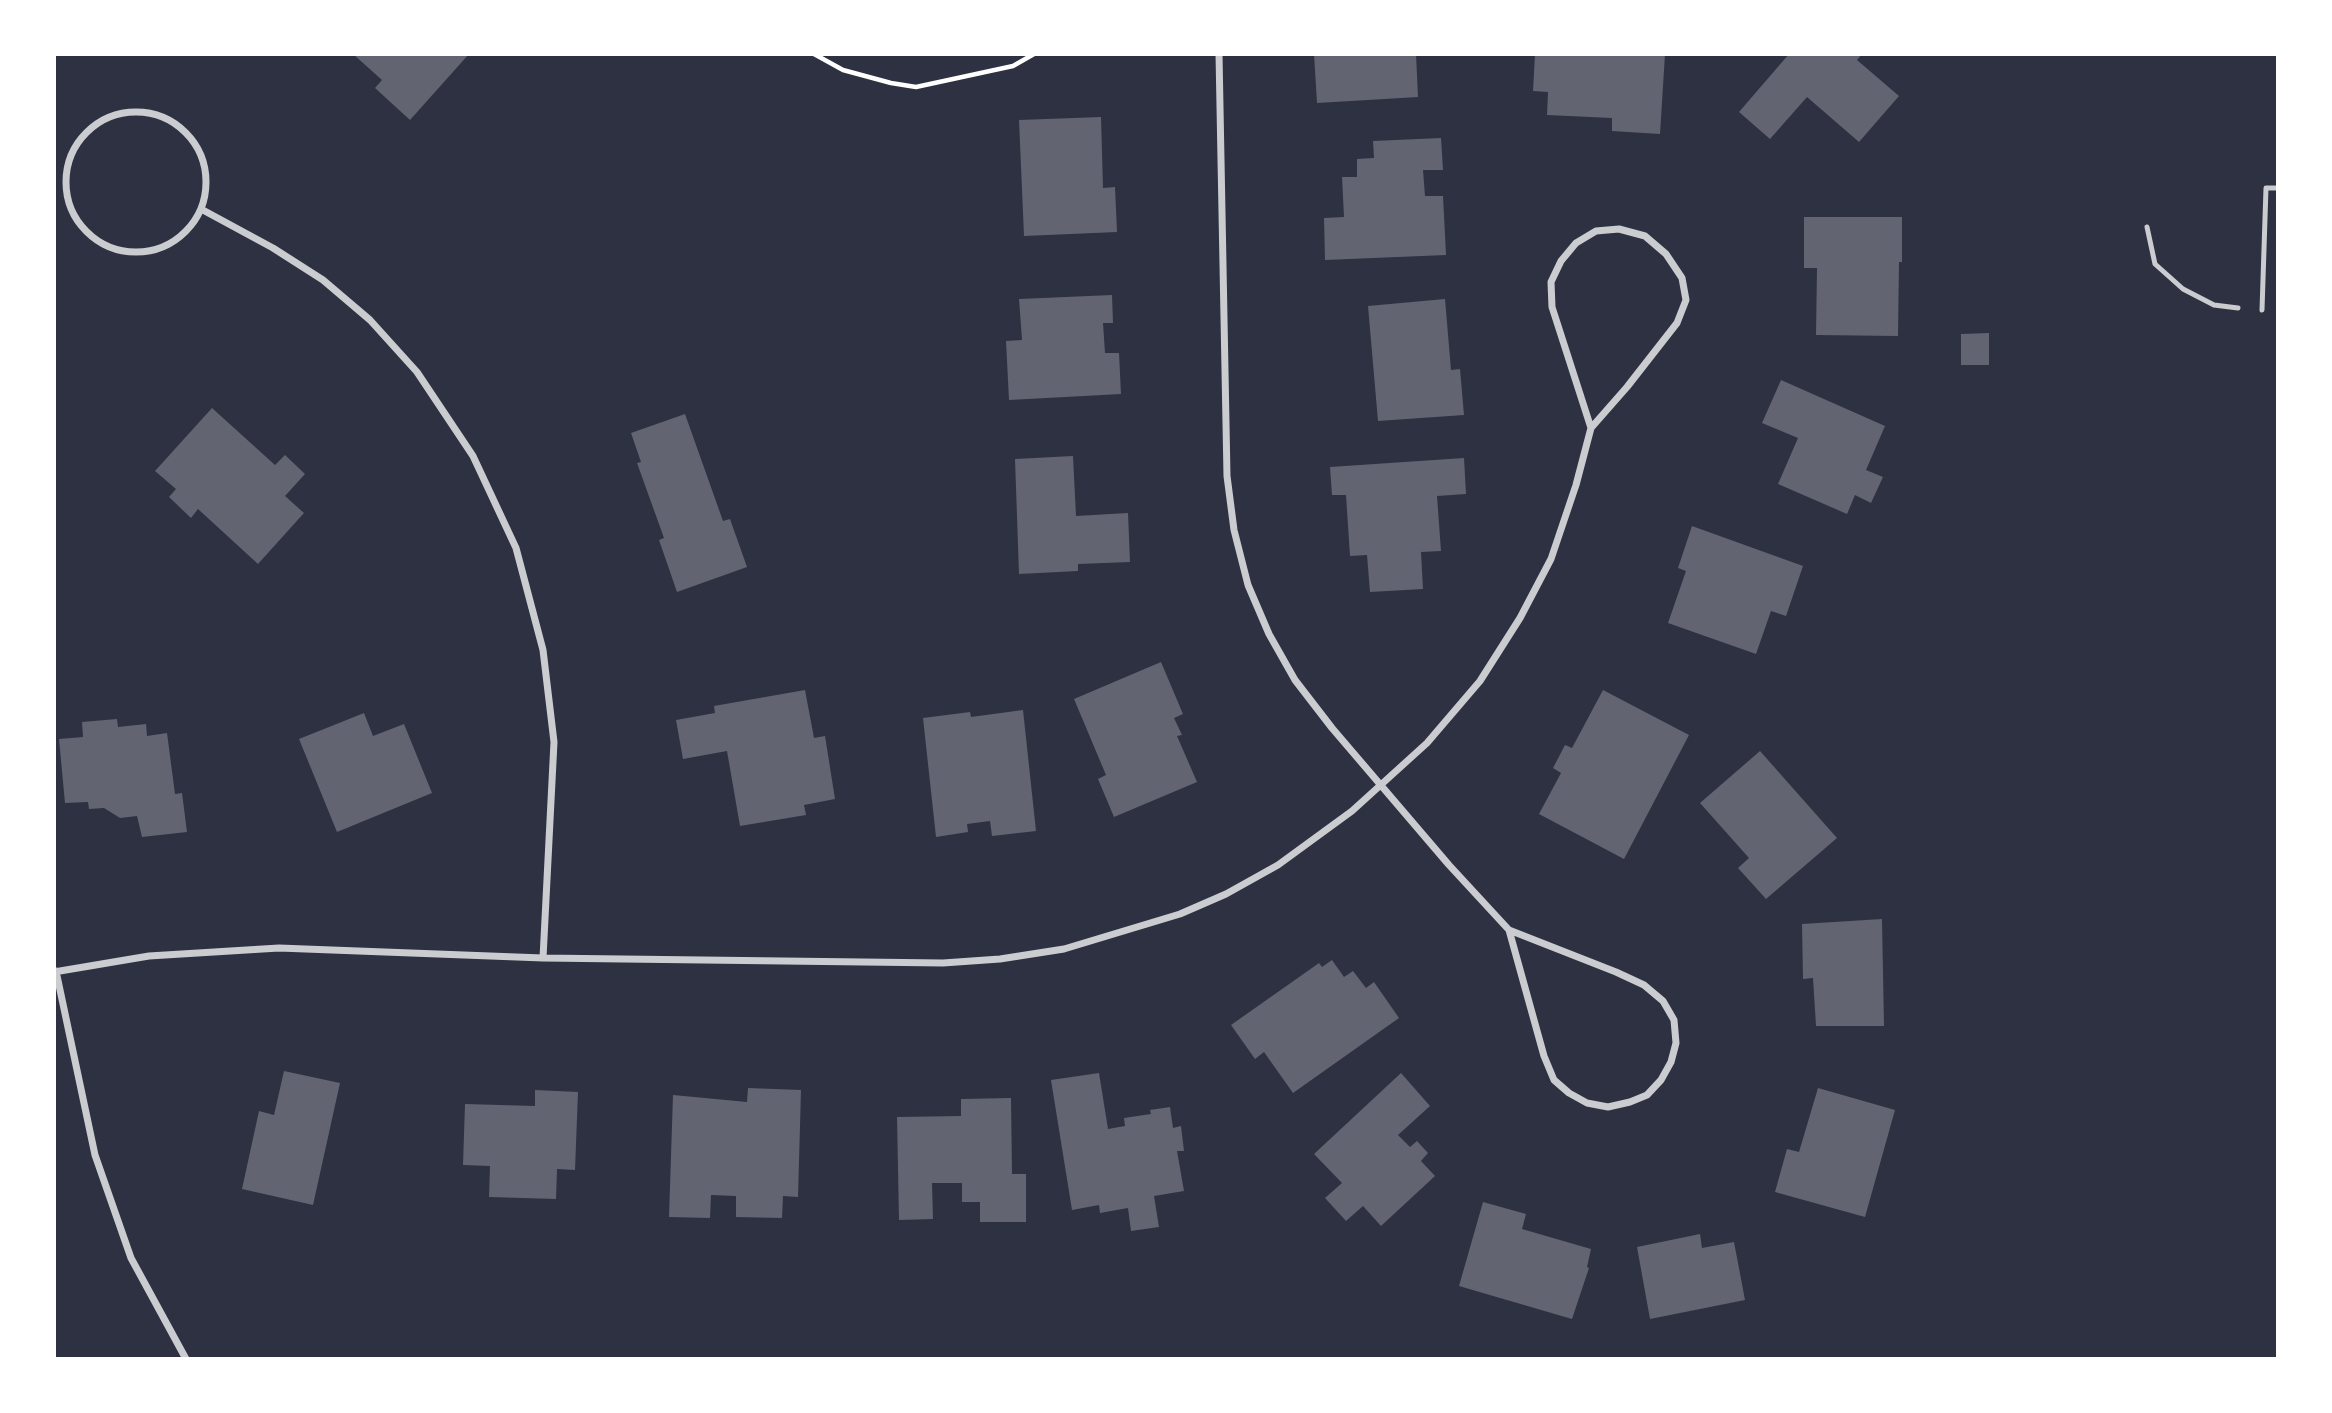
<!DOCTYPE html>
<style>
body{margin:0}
#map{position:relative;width:2332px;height:1413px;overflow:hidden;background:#2d3142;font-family:Rubik,sans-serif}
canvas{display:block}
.frame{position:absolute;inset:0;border:56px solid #fff;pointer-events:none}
</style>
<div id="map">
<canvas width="2332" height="1413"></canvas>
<div class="frame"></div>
</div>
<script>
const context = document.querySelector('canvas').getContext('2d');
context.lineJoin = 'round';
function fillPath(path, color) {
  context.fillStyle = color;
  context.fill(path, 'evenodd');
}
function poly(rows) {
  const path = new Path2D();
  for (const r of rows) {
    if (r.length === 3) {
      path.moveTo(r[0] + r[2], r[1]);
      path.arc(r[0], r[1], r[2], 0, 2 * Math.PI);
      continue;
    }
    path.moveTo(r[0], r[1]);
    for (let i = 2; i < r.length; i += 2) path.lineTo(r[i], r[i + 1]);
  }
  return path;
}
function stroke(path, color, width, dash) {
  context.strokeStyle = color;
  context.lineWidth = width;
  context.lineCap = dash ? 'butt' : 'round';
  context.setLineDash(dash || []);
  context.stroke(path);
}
fillPath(poly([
 [353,54,469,54,410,120,375,88,382,80],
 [1314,54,1416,54,1418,97,1317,103],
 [1535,54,1665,54,1660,134,1612,131,1612,118,1547,115,1548,92,1533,91],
 [1789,54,1862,54,1857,60,1899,96,1859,142,1807,97,1770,139,1739,112],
 [1101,117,1103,188,1115,187,1117,232,1024,236,1019,120],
 [1441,138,1443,170,1423,170,1425,196,1443,196,1446,255,1325,260,1324,218,1344,217,1342,177,1357,177,1357,159,1374,158,1373,141],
 [1804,217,1902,217,1902,262,1899,262,1898,336,1816,335,1817,268,1804,268],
 [1112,295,1113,323,1103,323,1105,353,1119,353,1121,394,1009,400,1006,341,1022,340,1019,299],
 [1445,299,1451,370,1460,369,1464,415,1378,421,1368,306],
 [1989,333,1989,365,1961,365,1961,334],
 [1781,380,1885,426,1866,470,1883,477,1871,503,1855,495,1847,514,1778,484,1798,438,1762,423],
 [212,408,275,465,285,455,305,474,285,496,304,513,258,564,198,509,191,518,169,497,176,489,155,471],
 [685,414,723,521,730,519,747,567,677,592,659,540,664,538,637,463,641,462,631,433],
 [1073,456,1076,516,1128,513,1130,562,1078,564,1078,571,1019,574,1015,459],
 [1464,458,1466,494,1437,496,1441,551,1421,552,1423,589,1370,592,1367,555,1350,556,1346,495,1332,495,1330,467],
 [1692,526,1803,566,1786,616,1771,611,1756,654,1668,623,1686,571,1678,568],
 [1161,662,1183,714,1174,718,1182,735,1177,736,1197,782,1114,817,1098,779,1106,775,1074,699],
 [805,690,814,738,825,736,835,799,804,805,806,815,740,826,727,751,683,759,676,720,715,713,714,706],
 [1603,690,1689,735,1624,859,1539,814,1561,773,1553,768,1565,745,1572,748],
 [1023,710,1036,831,992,836,990,821,967,824,968,832,936,837,923,718,970,712,971,717],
 [364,713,373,736,404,724,432,793,337,832,299,739],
 [117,719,118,727,146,724,147,736,167,733,175,794,182,793,187,832,142,837,137,816,120,818,104,808,89,809,88,802,65,803,59,739,83,737,82,722],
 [1760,751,1837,838,1766,899,1738,868,1749,858,1700,803],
 [1882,919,1884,1026,1816,1026,1813,978,1803,979,1802,924],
 [1332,960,1344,977,1353,971,1366,988,1374,982,1399,1018,1293,1093,1264,1052,1255,1059,1231,1025,1319,963,1322,967],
 [284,1071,340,1083,313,1205,242,1189,259,1111,274,1115],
 [1099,1073,1108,1129,1125,1126,1124,1118,1151,1114,1150,1110,1170,1107,1173,1128,1181,1126,1184,1151,1177,1151,1184,1191,1154,1196,1159,1227,1131,1231,1128,1208,1100,1213,1099,1205,1072,1210,1051,1080],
 [1401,1073,1430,1106,1398,1135,1410,1147,1417,1141,1428,1153,1421,1161,1435,1176,1381,1226,1363,1206,1346,1221,1325,1198,1342,1183,1314,1154],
 [748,1088,801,1090,798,1197,783,1196,782,1218,736,1217,736,1196,711,1195,710,1218,669,1217,673,1095,747,1102],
 [1818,1088,1895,1110,1865,1217,1775,1192,1787,1149,1799,1152],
 [535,1090,578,1092,575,1170,557,1169,556,1199,489,1197,490,1166,463,1165,465,1104,535,1106],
 [1011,1098,1012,1174,1026,1174,1026,1222,980,1222,980,1202,962,1202,962,1183,932,1183,933,1219,899,1220,897,1117,961,1116,961,1099],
 [1483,1202,1526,1214,1522,1229,1591,1249,1587,1267,1589,1268,1572,1319,1459,1286],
 [1700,1234,1702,1248,1734,1242,1745,1300,1650,1319,1637,1247]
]), '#626471');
stroke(poly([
 [814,54,843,70,891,83,916,87,1013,66,1034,54]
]), '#fff', 4.5);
stroke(poly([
 [2147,227,2155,264,2183,289,2214,305,2238,308],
 [2262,310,2266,188,2278,188]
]), '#caccd0', 5);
stroke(poly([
 [1219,54,1227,476,1234,530,1248,585,1269,634,1295,680,1332,728,1449,865,1509,930,1616,972,1644,985,1663,1001,1674,1020,1676,1043,1671,1062,1661,1080,1647,1095,1630,1102,1608,1107,1587,1103,1569,1093,1554,1080,1544,1056,1509,930],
 [136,182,70],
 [201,209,273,248,323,280,370,320,417,372,473,456,516,548,543,650,554,742,543,958],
 [56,971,95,1155,131,1258,186,1359],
 [54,972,149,956,279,948,543,958,943,963,1000,959,1064,949,1180,914,1226,894,1278,865,1352,811,1427,743,1480,681,1520,618,1551,559,1576,485,1591,428,1627,387,1677,323,1686,300,1682,278,1666,254,1645,236,1619,229,1596,231,1576,243,1561,261,1551,282,1552,307,1591,428]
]), '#caccd0', 7);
</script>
